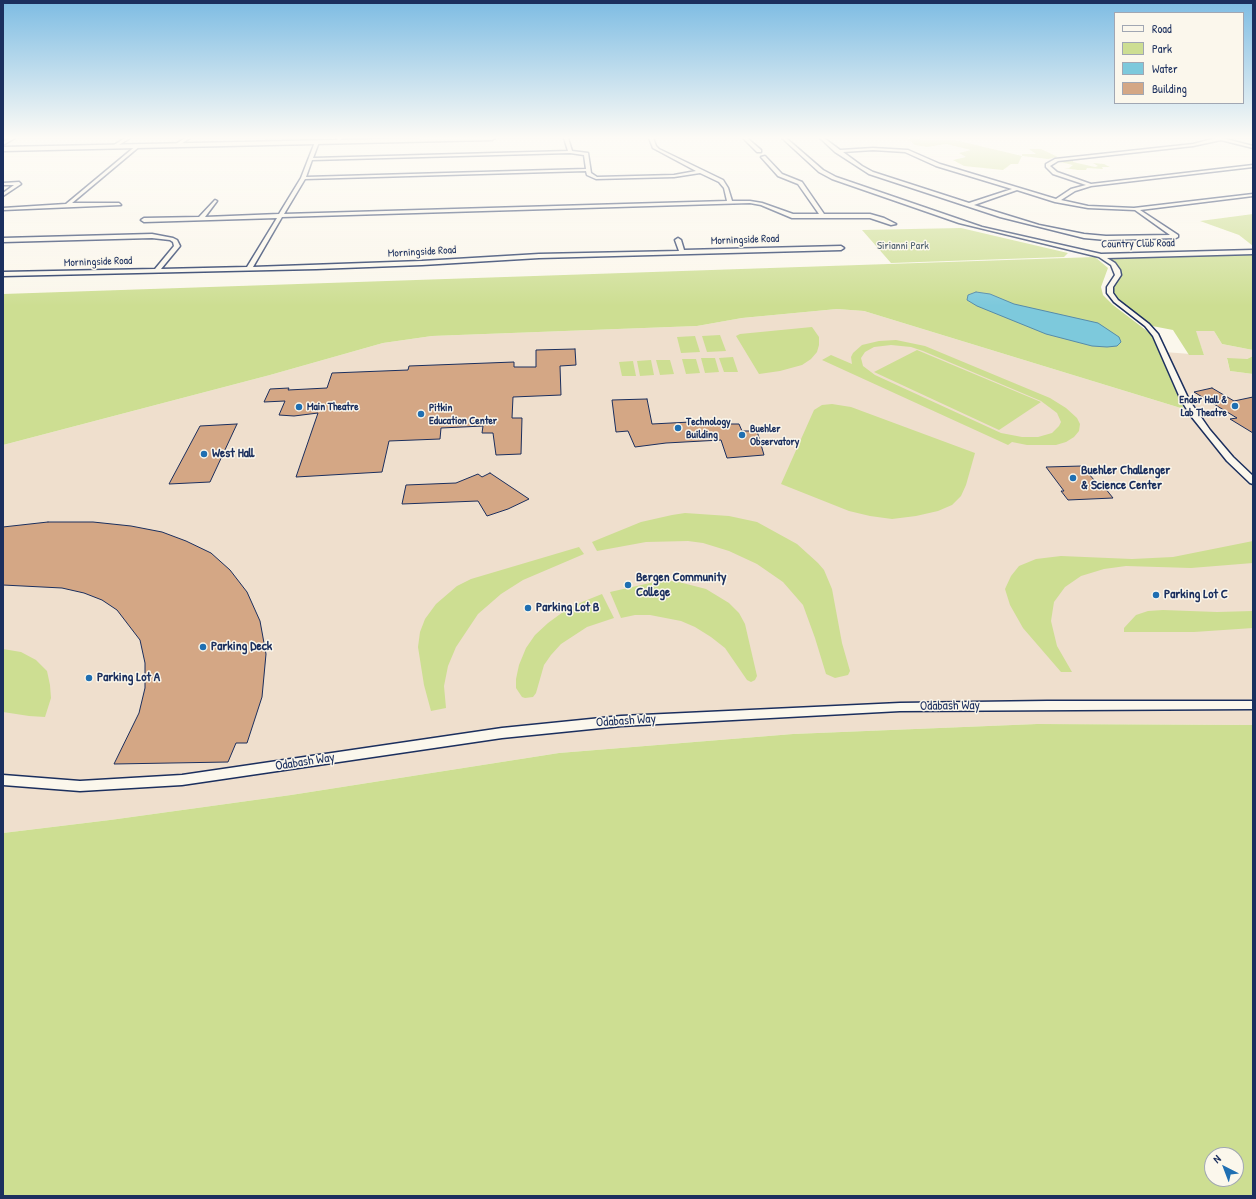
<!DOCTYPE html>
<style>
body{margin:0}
#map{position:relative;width:1256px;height:1199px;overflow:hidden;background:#fbf7ec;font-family:"Patrick Hand",sans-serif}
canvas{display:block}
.frame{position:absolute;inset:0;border:4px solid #1b2f5e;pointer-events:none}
.legend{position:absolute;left:1114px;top:12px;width:130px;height:92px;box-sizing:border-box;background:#fbf7ec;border:1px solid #a1a7b3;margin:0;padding:5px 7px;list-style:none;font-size:12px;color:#1b2f5e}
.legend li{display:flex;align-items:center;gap:8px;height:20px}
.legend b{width:20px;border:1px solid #a1a7b3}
.north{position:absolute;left:1204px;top:1147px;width:40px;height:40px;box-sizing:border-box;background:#fbf7ec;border:1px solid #a1a7b3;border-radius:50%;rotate:318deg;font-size:11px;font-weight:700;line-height:16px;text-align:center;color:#1b2f5e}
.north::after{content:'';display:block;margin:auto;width:14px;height:18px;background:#1f6fb2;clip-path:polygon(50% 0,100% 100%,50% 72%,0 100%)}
</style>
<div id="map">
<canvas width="1256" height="1199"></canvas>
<div class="frame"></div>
<ul class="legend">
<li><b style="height:5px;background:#fbf7ec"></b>Road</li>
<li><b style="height:11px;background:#cdde92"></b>Park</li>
<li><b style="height:11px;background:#7dc9dc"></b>Water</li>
<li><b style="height:11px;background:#d4a785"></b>Building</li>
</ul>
<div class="north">N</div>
</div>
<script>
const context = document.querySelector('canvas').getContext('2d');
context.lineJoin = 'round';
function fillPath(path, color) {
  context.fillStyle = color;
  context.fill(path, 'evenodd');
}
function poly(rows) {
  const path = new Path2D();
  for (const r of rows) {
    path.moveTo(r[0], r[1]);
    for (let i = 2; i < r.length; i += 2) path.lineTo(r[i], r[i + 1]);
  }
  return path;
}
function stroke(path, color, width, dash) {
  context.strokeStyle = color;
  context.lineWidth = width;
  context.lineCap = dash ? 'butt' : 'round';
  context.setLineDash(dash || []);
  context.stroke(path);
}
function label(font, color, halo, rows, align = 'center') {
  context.font = font + ' "Patrick Hand",sans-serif';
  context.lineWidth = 3;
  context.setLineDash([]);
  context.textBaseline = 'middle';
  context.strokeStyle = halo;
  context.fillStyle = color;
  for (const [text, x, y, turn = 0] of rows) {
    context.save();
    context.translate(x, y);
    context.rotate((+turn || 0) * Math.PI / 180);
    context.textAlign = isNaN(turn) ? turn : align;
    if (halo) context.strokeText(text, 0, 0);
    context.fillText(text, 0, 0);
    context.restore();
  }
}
fillPath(poly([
 [837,309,864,311,1184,409,1191,410,1164,352,1204,355,1195,331,1214,331,1222,344,1253,350,1253,356,1247,359,1227,359,1230,371,1253,374,1253,725,1037,724,793,734,559,753,291,795,110,820,3,833,3,445,270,375,383,343,432,336,697,326,742,318]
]), '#efdfcd');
fillPath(poly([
 [911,138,918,138,920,140,955,140,1022,156,1022,154,1036,154,1029,149,1041,149,1058,157,1048,159,1022,156,1018,164,1011,164,1003,170,964,166,953,160,966,157,959,153,971,150,946,144,927,147,915,145,908,139],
 [1073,159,1073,162,1095,167,1098,166,1093,163,1104,164,1110,167,1102,167,1103,169,1087,168,1086,170,1078,170,1064,168,1069,168,1073,165,1056,161],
 [1253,214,1253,246,1239,235,1200,221],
 [961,228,1068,253,1064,257,891,263,862,230],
 [1253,252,1253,350,1222,344,1214,331,1196,331,1204,355,1189,355,1173,330,1147,325,1110,293,1117,270,1101,256],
 [1095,257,1108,268,1101,287,1103,295,1113,305,1151,334,1184,409,864,311,837,309,742,318,697,326,432,336,383,343,270,375,3,445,3,294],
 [812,327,819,337,819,345,817,352,811,359,802,365,780,371,759,374,736,336,740,334],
 [720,335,726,351,707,352,702,336],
 [695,336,700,352,681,353,677,337],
 [896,340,925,346,1050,398,1066,408,1077,418,1080,424,1079,431,1074,437,1066,442,1056,445,1027,445,1012,442,1008,445,822,360,831,355,852,364,851,357,853,353,862,345,879,341],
 [891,345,911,347,923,351,1041,401,1057,413,1061,422,1059,426,1052,433,1038,437,1022,437,1001,433,875,375,863,366,861,358,865,352,874,347],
 [917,350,1041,402,999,430,874,372],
 [1253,356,1253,374,1230,371,1227,358,1247,359],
 [733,357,738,372,724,372,719,358],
 [701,358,715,358,719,372,705,373],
 [682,359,696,359,700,373,686,374],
 [651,360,654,375,640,376,637,361],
 [656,360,670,360,674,374,660,375],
 [633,361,636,376,622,376,619,362],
 [832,404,851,407,975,453,966,485,961,496,952,505,938,511,916,516,892,519,870,516,849,511,781,484,814,410,822,405],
 [685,513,729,516,757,522,797,544,818,563,824,570,832,589,842,643,850,671,848,675,835,678,826,674,815,638,803,605,783,582,757,564,729,551,703,543,688,541,646,542,597,551,592,542,641,522,672,515],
 [1253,541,1253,563,1191,568,1126,566,1104,569,1081,576,1065,587,1054,602,1051,621,1057,646,1072,672,1061,672,1023,628,1010,605,1005,589,1011,576,1019,566,1036,559,1061,556,1132,559,1173,557],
 [579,547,584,554,523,580,501,594,478,614,456,647,448,666,444,686,446,708,431,711,424,685,418,647,420,632,425,619,436,604,457,586,471,579],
 [659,581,675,581,706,589,729,603,739,613,745,624,757,676,755,680,751,682,747,680,725,648,711,637,695,627,681,621,650,615,635,615,621,618,610,592],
 [602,594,614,618,587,627,561,644,551,655,544,665,536,693,533,697,525,698,522,697,516,688,516,679,519,665,526,648,535,635,548,623,563,612,582,602],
 [1163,610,1217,612,1253,611,1253,628,1194,632,1124,632,1124,628,1136,615,1148,611],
 [3,649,21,652,36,660,47,671,50,685,51,698,45,717,29,716,3,712],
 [1037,724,1253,725,1253,1196,3,1196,3,833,110,820,291,795,559,753,793,734],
 [1212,1155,1236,1155,1236,1179,1212,1179]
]), '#cdde92');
const water = poly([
 [976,292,990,294,1014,304,1098,323,1119,337,1121,342,1117,346,1107,347,1092,346,1046,334,977,306,967,300,968,295,976,292]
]);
fillPath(water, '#7dc9dc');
stroke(water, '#568baa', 1);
const building = poly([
 [575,349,576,365,560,366,561,395,513,397,512,418,522,418,521,454,496,455,493,433,482,433,483,426,441,428,440,439,389,441,382,472,296,477,318,413,294,416,279,415,285,401,264,402,270,389,289,388,288,390,327,388,332,373,408,370,409,366,514,362,514,367,536,367,536,350,575,349],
 [1212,388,1234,401,1253,397,1253,433,1230,419,1237,418,1194,392,1212,388],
 [647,399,652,424,729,420,731,424,739,424,742,431,757,431,764,455,727,458,721,440,666,443,635,447,628,431,616,432,612,400,647,399],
 [237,424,210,482,169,484,200,426,237,424],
 [1082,466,1101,488,1105,488,1113,498,1068,500,1061,491,1064,491,1046,467,1082,466],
 [490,473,529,499,508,509,487,516,478,501,402,504,406,485,456,483,478,474,482,477,490,473],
 [48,522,93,522,131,526,162,532,186,541,211,553,230,570,247,592,260,621,266,654,262,697,247,743,236,743,228,762,114,764,139,713,145,688,145,663,140,640,117,610,102,600,84,593,62,588,3,585,3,527,48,522]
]);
fillPath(building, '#d4a785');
stroke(building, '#1b2f5e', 1);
const minor = poly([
 [10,138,15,138,3,145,3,142,10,138],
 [125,138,130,138,114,148,111,147,125,138],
 [185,138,190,138,178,146,176,146,176,144,185,138],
 [338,138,342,138,338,143,336,142,338,138],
 [564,138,568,138,572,151,588,153,591,173,597,177,674,175,696,171,653,148,649,138,653,138,656,146,659,149,723,180,728,188,732,201,750,201,762,203,793,214,819,214,798,184,778,176,761,157,765,156,782,174,802,182,824,214,870,214,884,218,896,224,891,225,870,218,792,218,761,205,750,203,282,217,253,267,422,261,539,254,679,251,675,240,678,238,681,240,684,250,841,246,844,248,841,250,539,258,422,265,316,269,3,276,3,272,155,269,174,246,173,242,170,240,152,238,3,242,3,238,152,234,173,238,177,240,180,246,161,269,247,267,277,218,144,222,141,220,144,218,199,217,215,200,217,201,205,217,279,214,301,178,315,142,317,141,319,142,313,158,568,151,564,138],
 [570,153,584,155,586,169,306,177,312,160,570,153],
 [586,171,587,175,596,179,674,177,700,173,719,182,724,188,727,201,284,214,305,179,586,171],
 [743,138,747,138,761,150,761,152,757,152,743,138],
 [782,138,786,138,823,170,836,177,982,227,1101,254,1253,250,1253,254,1107,258,1115,263,1120,270,1121,275,1113,287,1113,293,1118,300,1149,324,1158,334,1189,400,1210,430,1233,457,1253,476,1253,484,1250,483,1227,461,1191,416,1181,400,1153,336,1145,326,1114,302,1107,293,1107,287,1115,275,1111,265,1099,257,959,223,832,179,819,172,782,138],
 [820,138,824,138,840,150,873,148,908,150,940,164,1056,199,1071,189,1086,185,1053,174,1046,167,1046,164,1055,159,1193,144,1216,138,1222,138,1253,146,1253,148,1221,140,1193,146,1058,161,1050,166,1057,172,1091,184,1253,165,1253,167,1091,186,1075,191,1061,200,1088,206,1134,208,1253,194,1253,196,1140,210,1178,235,1178,237,1176,238,1106,240,1084,238,1000,217,869,174,835,152,820,138],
 [873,150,905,152,936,166,1012,189,969,203,873,172,862,166,843,152,873,150],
 [1017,190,1055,202,1088,208,1135,210,1170,235,1106,236,1084,234,1039,225,974,205,1017,190],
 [137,145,140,146,72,203,119,203,121,205,3,210,3,208,66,204,137,145],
 [19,182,21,184,3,196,3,193,14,185,3,185,3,183,19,182],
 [1047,701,1253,701,1253,709,900,711,621,726,502,738,182,785,80,791,3,785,3,775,80,781,182,775,502,728,621,716,900,703,1047,701]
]);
const tertiary = poly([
 [426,138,495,138,492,140,3,151,3,147,426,138]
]);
stroke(minor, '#1b2f5e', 3);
stroke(tertiary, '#1b2f5e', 3);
fillPath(minor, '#fbf7ec');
fillPath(tertiary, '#fbf7ec');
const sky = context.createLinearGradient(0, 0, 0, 306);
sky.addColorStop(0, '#7dbce3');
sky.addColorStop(0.45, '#fdfbf6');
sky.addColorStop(1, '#fdfbf600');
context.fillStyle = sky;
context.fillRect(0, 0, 1256, 306);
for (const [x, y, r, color] of [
 [1235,406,4,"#1f6fb2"],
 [299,407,4,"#1f6fb2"],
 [421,414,4,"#1f6fb2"],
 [678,428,4,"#1f6fb2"],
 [742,435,4,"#1f6fb2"],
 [204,454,4,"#1f6fb2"],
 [1073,478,4,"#1f6fb2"],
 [628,585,4,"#1f6fb2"],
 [1156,595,4,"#1f6fb2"],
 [528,608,4,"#1f6fb2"],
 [203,647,4,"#1f6fb2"],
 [89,678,4,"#1f6fb2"]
]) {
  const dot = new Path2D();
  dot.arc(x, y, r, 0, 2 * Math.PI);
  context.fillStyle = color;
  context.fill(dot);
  stroke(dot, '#fbf7ec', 1.5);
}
label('11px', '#1b2f5e', '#fbf7ec', [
 ["Morningside Road",745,240,-2],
 ["Country Club Road",1138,244,-1],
 ["Morningside Road",422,252,-3],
 ["Morningside Road",98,262,-2]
]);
label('11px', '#485b6b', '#fbf7ec', [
 ["Sirianni Park",903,246]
]);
label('bold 11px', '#1b2f5e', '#fbf7ec', [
 ["Ender Hall &",1227,400,"right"],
 ["Lab Theatre",1227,413,"right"],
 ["Main Theatre",307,407],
 ["Pitkin",429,408],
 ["Education Center",429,421],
 ["Technology",686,422],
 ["Building",686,435],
 ["Buehler",750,429],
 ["Observatory",750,442]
], 'left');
label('bold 13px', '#1b2f5e', '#fbf7ec', [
 ["West Hall",212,454],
 ["Buehler Challenger",1081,471],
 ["& Science Center",1081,486],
 ["Bergen Community",636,578],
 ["College",636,593],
 ["Parking Lot C",1164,595],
 ["Parking Lot B",536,608],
 ["Parking Deck",211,647],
 ["Parking Lot A",97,678]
], 'left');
label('13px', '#1b2f5e', '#fbf7ec', [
 ["Odabash Way",950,706,-1],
 ["Odabash Way",626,721,-4],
 ["Odabash Way",305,762,-9]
]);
</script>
